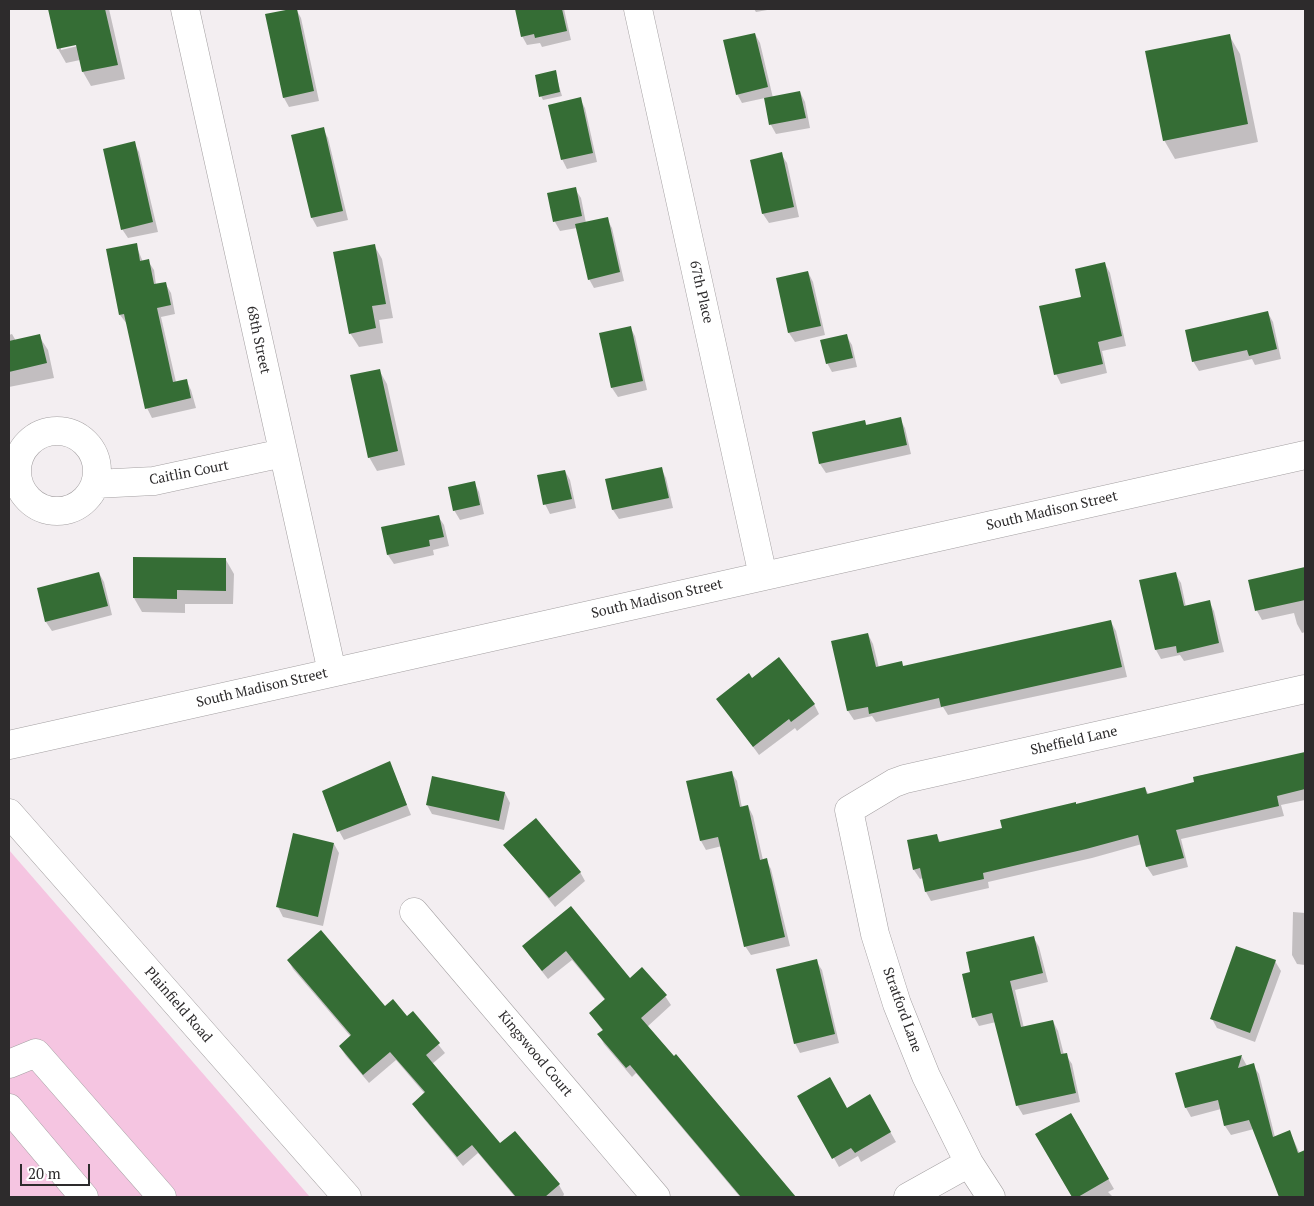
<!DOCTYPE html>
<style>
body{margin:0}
#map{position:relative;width:1314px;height:1206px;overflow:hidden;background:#f3eef1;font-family:"PT Serif",serif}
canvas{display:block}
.frame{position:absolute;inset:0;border:10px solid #2d2b2c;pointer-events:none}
.scale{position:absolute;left:20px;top:1164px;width:70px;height:22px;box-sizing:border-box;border:2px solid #2d2b2c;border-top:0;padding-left:6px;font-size:15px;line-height:18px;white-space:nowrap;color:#2d2b2c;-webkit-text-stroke:4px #fff;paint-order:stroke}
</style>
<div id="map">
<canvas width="1314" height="1206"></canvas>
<div class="frame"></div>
<div class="scale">20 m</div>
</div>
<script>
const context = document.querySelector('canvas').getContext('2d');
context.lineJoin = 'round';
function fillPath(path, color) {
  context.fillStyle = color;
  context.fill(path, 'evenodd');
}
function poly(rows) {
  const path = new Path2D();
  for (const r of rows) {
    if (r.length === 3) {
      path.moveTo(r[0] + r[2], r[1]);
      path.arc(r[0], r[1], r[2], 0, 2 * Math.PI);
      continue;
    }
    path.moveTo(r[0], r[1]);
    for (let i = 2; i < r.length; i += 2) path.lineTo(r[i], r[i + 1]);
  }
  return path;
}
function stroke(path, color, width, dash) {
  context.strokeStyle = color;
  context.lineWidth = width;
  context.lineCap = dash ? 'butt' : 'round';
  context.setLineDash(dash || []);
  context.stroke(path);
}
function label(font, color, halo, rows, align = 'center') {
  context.font = font + ' "PT Serif",serif';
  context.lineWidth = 5;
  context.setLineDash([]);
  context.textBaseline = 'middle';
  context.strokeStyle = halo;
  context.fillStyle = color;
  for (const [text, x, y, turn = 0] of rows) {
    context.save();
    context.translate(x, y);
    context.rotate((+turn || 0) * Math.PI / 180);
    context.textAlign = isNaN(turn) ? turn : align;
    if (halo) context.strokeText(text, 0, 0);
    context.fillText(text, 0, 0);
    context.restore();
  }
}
fillPath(poly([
 [9,850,310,1197,9,1197]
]), '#f5c5e1');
fillPath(poly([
 [49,9,109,9,125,79,91,86,83,72,80,60,66,63,58,49],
 [82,43,82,45,61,50,61,47],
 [296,9,301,18,319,101,289,107,284,98,266,15],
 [516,9,564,9,571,40,542,47,540,43,527,45,522,36],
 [754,9,773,9,756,12],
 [755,34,760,43,773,98,800,92,805,102,810,128,776,134,771,125,765,98,742,103,737,94],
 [1229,35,1240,54,1258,142,1175,159,1164,140],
 [555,72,562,96,543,100,541,96],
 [580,99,585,108,597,162,567,169,562,159],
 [323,129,328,138,348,220,317,227,312,218],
 [134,143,139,152,158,232,128,238,122,229],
 [781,154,787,163,799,217,769,223,763,214,751,161],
 [575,189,581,198,586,223,607,219,612,228,624,281,594,288,589,279,577,228,560,231,555,222,549,194],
 [136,245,143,262,148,261,154,270,156,285,165,283,171,293,175,314,161,317,176,382,186,380,191,390,196,408,152,418,147,408,127,324,120,315],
 [374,245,382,259,393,318,379,320,383,343,359,347,350,333],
 [1105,264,1110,273,1126,346,1102,351,1107,373,1061,384,1056,374,1083,298],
 [808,272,813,282,825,335,795,342,789,333],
 [1268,313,1273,322,1281,359,1255,365,1252,359,1199,371,1193,361],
 [630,327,635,336,647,390,618,397,612,388],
 [12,334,16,341,39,336,48,350,54,378,9,387,9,335],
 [846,335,852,345,857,367,832,372,827,363],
 [379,370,387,384,405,465,377,471,369,457],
 [900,419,905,428,911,454,826,473,820,464,814,433,865,421,867,426],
 [661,468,666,478,673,508,619,519,613,510,607,480],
 [565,471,570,480,576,508,550,514,545,504],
 [474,482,479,492,484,514,460,520,454,510],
 [438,516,444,525,449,546,433,550,434,555,394,564,388,555,382,528],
 [226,560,234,574,233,604,185,604,185,613,142,612,134,598],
 [1305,568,1305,632,1302,633,1297,624,1294,613,1262,620,1257,611,1250,581],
 [99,573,104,582,112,615,52,631,46,622],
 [1175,573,1181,583,1186,607,1209,601,1214,611,1224,652,1184,661,1180,655,1161,659,1156,650,1140,581],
 [1111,622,1116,631,1127,677,948,715,943,707,876,722,872,716,854,720,848,711,833,642,868,634,873,644,879,668,901,662,904,667],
 [752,679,814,704,819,714,797,731,795,728,759,755,718,699],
 [1305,753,1305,800,1281,805,1284,816,1181,839,1188,867,1153,876,1147,867,1142,844,1092,858,988,882,989,888,931,901,926,892,923,878,920,879,914,870,936,835,941,843,1003,829,1076,806,1145,788,1149,795,1196,783,1194,777],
 [390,763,411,815,344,840,339,831],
 [731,772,737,781,742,808,748,806,753,816,763,860,766,860,771,869,790,946,751,955,745,946,722,846,706,850,701,841],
 [505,793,510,803,504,830,432,814,427,805],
 [334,844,339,853,323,926,283,917,278,907],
 [505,845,580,872,585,881,555,907],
 [571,907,630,979,665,996,671,1005,647,1027,793,1197,740,1197,636,1073,632,1077,604,1044,599,1035,603,1031,590,1014,605,1000,572,960,548,979,529,955,524,946],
 [1293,912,1305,913,1305,965,1297,964,1292,955],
 [1034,938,1039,947,1048,982,1015,990,1024,1028,1053,1021,1058,1031,1064,1055,1066,1055,1072,1064,1080,1102,1023,1115,1017,1105,996,1022,979,1026,974,1017,972,973],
 [288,960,407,1018,413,1013,445,1053,432,1064,500,1145,515,1133,559,1185,564,1194,563,1197,515,1197,478,1153,463,1166,419,1113,414,1104,425,1094,396,1060,369,1083,346,1056,340,1047,351,1037,293,969],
 [816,961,822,970,839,1043,800,1053,795,1043],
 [1275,961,1281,971,1255,1042,1217,1028,1212,1019],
 [1242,1057,1247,1066,1253,1065,1259,1074,1275,1137,1290,1132,1300,1154,1303,1152,1305,1156,1305,1197,1280,1197,1254,1129,1231,1135,1225,1126,1221,1109,1191,1117,1186,1108,1177,1073],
 [799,1096,847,1110,870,1096,896,1142,861,1162,858,1156,839,1167],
 [1071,1114,1114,1189,1108,1192,1113,1197,1073,1197,1036,1134]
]), '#0003');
fillPath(poly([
 [48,9,105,9,118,65,82,72,76,45,57,49],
 [291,9,297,9,314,91,283,98,265,14],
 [515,9,562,9,567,31,535,38,534,34,521,37],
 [755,33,768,87,736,95,723,40],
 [1230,34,1248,124,1163,141,1145,51],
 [556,70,560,92,539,97,535,75],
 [800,91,806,118,769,125,764,98],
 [581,97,593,153,561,160,548,105],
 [324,127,343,211,311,218,291,135],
 [135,141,153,222,121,230,103,149],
 [782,152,794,207,762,214,750,160],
 [576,187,582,216,553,222,547,193],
 [608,217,620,272,588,280,575,224],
 [137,243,140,261,149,259,154,284,166,282,171,305,157,308,173,382,187,379,191,398,145,409,124,314,119,315,106,249],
 [375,244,386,304,372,306,376,328,349,334,333,252],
 [1105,262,1122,336,1098,342,1103,364,1054,375,1039,306,1081,297,1075,269],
 [808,271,821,326,788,333,776,278],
 [1268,311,1277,349,1249,356,1247,350,1192,362,1185,330],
 [631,326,643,381,611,388,599,333],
 [40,334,47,363,9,372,9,341],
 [847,334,853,358,826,364,820,340],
 [380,369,398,451,368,458,350,375],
 [901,417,907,445,819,464,812,432,865,420,866,425],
 [662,467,669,498,612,510,605,479],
 [565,470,572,499,543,505,537,475],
 [475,481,480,505,453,511,448,487],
 [439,515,444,537,429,540,430,546,387,555,381,527],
 [133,557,226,558,226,591,177,590,177,599,133,598],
 [1305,567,1305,600,1255,611,1248,580],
 [99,572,108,606,45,622,37,588],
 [1176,572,1184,606,1210,600,1219,643,1177,653,1176,646,1155,650,1139,580],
 [1111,620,1122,667,941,707,939,698,869,714,868,707,847,711,831,641,868,633,876,667,902,661,903,666],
 [779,657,815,704,791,722,789,719,753,747,716,699,749,673,752,678],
 [1305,752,1305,789,1277,796,1279,806,1176,830,1184,858,1146,867,1138,835,1086,849,983,873,984,879,925,892,920,868,913,870,907,840,937,834,939,842,1002,828,1000,820,1076,802,1076,804,1145,787,1147,794,1194,782,1193,777],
 [390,761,407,805,337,832,322,791],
 [732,771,740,807,748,805,760,860,767,858,785,937,744,947,718,837,700,841,686,781],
 [432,776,505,792,499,821,426,805],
 [536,818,581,872,549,898,503,845],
 [293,833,334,843,318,917,276,907],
 [571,906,630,978,642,967,667,995,641,1018,674,1056,676,1054,796,1197,741,1197,630,1065,626,1068,597,1034,603,1030,589,1013,605,999,566,951,542,971,522,946],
 [321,930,385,1006,393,999,407,1016,413,1011,440,1043,426,1055,500,1143,515,1131,560,1184,545,1197,516,1197,472,1145,457,1157,412,1104,425,1092,390,1052,363,1075,339,1046,351,1035,287,960],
 [1034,936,1043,973,1010,981,1021,1027,1053,1020,1061,1054,1067,1053,1076,1093,1016,1106,992,1013,972,1018,962,974,970,972,966,952],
 [1236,946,1276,960,1250,1033,1210,1019],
 [817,959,835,1034,794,1044,776,969],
 [1242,1055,1238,1068,1254,1063,1273,1137,1290,1130,1298,1153,1305,1150,1305,1197,1279,1197,1249,1120,1224,1126,1218,1100,1185,1108,1175,1073],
 [830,1077,847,1108,870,1094,891,1132,855,1153,851,1148,832,1159,797,1096],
 [1071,1113,1109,1179,1078,1197,1072,1197,1035,1134]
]), '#356d35');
const minor = poly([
 [185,9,332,672],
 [638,9,763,576],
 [57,471,40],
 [95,484,154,481,283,453],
 [9,745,1305,455],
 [414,912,656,1197],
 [9,1064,36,1053,162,1197],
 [9,1108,84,1197],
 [908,1197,969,1163],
 [991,1197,969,1163,926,1076,897,1004,875,934,849,810,894,783,905,779,1305,689]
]);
const major = poly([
 [9,813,347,1197]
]);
stroke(minor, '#a4a0a2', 29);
stroke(major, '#a4a0a2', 29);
stroke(minor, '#fff', 28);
stroke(major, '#fff', 28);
label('14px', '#2d2b2c', '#fff', [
 ["67th Place",701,292,77],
 ["68th Street",258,340,78],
 ["Caitlin Court",189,473,-11],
 ["South Madison Street",1052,511,-13],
 ["South Madison Street",657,599,-13],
 ["South Madison Street",262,688,-13],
 ["Sheffield Lane",1074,741,-13],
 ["Plainfield Road",178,1005,49],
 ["Stratford Lane",902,1010,70],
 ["Kingswood Court",535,1054,50]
]);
</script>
